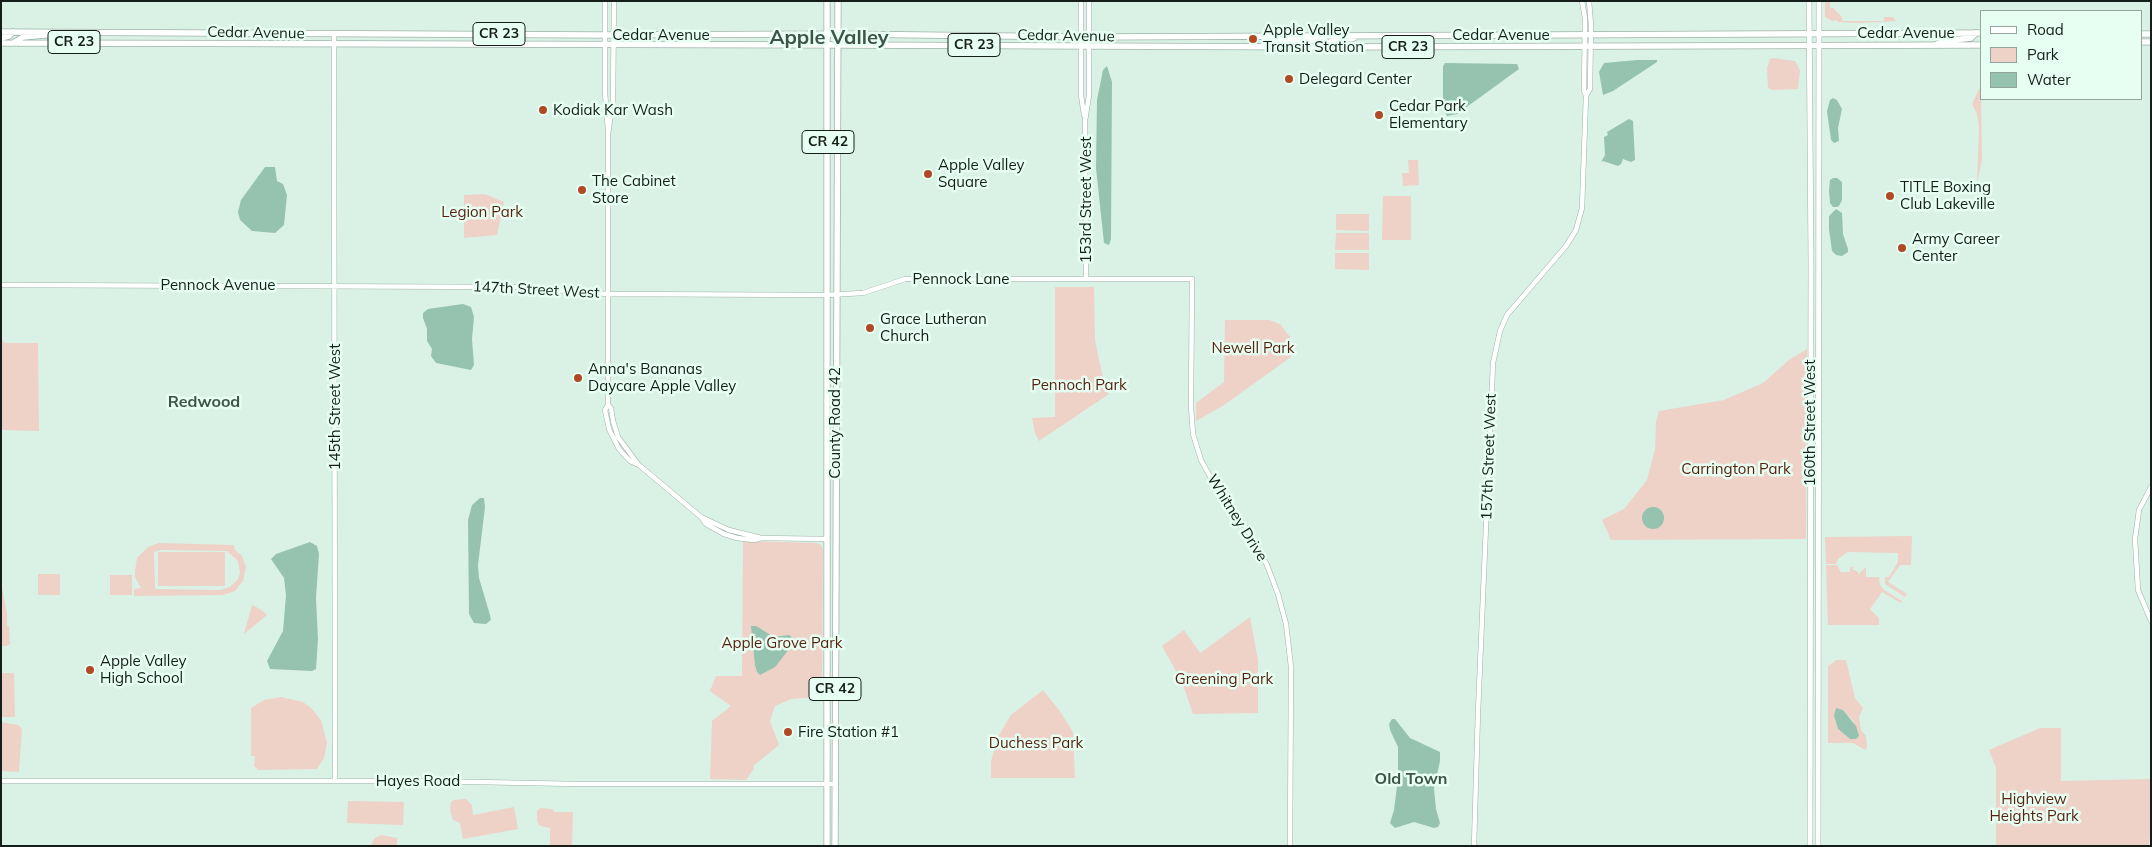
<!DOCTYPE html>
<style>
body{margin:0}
#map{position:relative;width:2152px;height:847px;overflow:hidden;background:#daf2e6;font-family:Mulish,sans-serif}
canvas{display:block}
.frame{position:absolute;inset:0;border:2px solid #151e1a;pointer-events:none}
.legend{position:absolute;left:1980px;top:10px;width:162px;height:90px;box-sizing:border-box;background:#e7fff3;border:1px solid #93a59c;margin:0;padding:6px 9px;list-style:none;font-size:15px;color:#151e1a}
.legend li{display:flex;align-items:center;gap:10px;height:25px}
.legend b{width:25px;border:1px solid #93a59c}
</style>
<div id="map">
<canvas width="2152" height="847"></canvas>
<div class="frame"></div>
<ul class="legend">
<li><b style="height:6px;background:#fff"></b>Road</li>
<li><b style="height:14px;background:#eed1c7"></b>Park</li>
<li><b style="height:14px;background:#95c3af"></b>Water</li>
</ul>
</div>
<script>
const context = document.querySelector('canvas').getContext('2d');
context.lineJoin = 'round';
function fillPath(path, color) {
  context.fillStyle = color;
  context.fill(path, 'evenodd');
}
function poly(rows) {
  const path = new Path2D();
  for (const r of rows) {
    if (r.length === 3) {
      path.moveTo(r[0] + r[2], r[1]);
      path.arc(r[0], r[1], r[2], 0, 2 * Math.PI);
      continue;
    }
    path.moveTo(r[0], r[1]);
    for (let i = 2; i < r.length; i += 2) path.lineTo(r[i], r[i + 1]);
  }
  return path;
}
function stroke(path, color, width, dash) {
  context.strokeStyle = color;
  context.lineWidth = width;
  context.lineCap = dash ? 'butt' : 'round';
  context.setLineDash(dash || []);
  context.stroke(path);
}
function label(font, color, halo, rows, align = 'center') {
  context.font = font + ' Mulish,sans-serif';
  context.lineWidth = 5;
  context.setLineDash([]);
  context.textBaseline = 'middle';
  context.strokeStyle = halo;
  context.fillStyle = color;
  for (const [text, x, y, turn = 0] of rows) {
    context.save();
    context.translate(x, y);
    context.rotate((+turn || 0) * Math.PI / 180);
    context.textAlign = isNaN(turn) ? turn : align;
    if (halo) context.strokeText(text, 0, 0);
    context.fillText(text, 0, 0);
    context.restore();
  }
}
fillPath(poly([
 [1825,1,1830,1,1830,8,1833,8,1842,17,1842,21,1884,21,1884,17,1893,17,1896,21,1857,23,1838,22,1837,20,1832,21,1825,17],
 [1773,58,1795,61,1800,70,1798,89,1772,90,1768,88,1767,68,1770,59],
 [1979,89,1981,89,1981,99,1982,159,1977,183,1979,127,1977,114,1972,104],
 [1408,160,1418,160,1419,185,1403,186,1402,173,1409,173],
 [485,194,504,202,497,235,464,238,464,195],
 [1383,196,1411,196,1411,240,1382,240],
 [1336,214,1369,214,1369,231,1336,230],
 [1336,233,1369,233,1369,250,1335,250],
 [1335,253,1369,253,1369,270,1335,269],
 [1055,287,1094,287,1095,340,1102,374,1109,394,1039,441,1035,433,1032,418,1055,417],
 [1225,320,1269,320,1280,324,1290,337,1291,357,1224,405,1196,421,1196,403,1224,382],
 [1,338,5,343,38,343,39,431,1,430],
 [1807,349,1806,539,1611,540,1602,520,1624,509,1647,480,1655,449,1656,422,1659,411,1724,400,1763,383,1789,360],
 [1912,536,1911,565,1900,565,1888,582,1907,594,1905,597,1885,584,1885,577,1889,577,1898,562,1898,553,1848,552,1838,559,1836,564,1826,564,1825,537],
 [743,541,816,543,820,544,823,549,822,697,791,699,775,706,770,721,779,745,753,766,754,768,746,780,710,779,712,721,731,706,710,691,716,676,742,676],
 [159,543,234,545,235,550,242,556,246,567,243,581,235,591,223,595,134,596,134,589,141,588,135,577,135,571,137,558,148,547],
 [161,550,227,551,238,561,240,573,238,579,230,587,220,590,155,589,154,552],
 [158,552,225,552,225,586,158,586],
 [1826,565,1837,565,1841,572,1850,572,1850,567,1853,567,1853,570,1857,571,1859,574,1866,567,1866,577,1879,577,1880,585,1884,590,1902,601,1901,603,1882,592,1870,609,1879,618,1879,625,1828,625],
 [38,574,60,574,60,595,38,595],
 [110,575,132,575,132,595,110,595],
 [1,582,7,614,7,626,9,626,10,644,7,646,1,646],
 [252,605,260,609,267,615,244,634],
 [1250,617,1258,660,1258,713,1193,714,1182,682,1162,646,1184,630,1200,653],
 [1836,660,1846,660,1855,698,1863,708,1859,717,1861,730,1866,736,1867,747,1865,750,1853,743,1828,743,1828,666],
 [1843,710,1854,722,1856,739,1850,739,1838,729,1834,716],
 [1,673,14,673,15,717,1,717],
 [1043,690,1059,710,1073,732,1075,778,991,778,991,761,998,737,1011,715],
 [281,697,303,702,310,707,321,720,327,743,324,758,317,769,258,770,254,766,255,756,251,756,251,708,264,700],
 [1,722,18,725,22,729,19,772,1,771],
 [2040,728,2061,728,2061,781,2150,779,2151,823,2149,846,1996,846,1996,768,1989,750],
 [466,799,472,805,473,815,514,807,518,829,463,839,460,823,453,820,450,811,451,802,454,800],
 [348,801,404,802,403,825,347,823],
 [540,808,552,809,555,812,573,812,572,846,550,846,550,828,540,826,537,821,537,811],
 [381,835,397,838,397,846,370,846,375,838]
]), '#eed1c7');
fillPath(poly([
 [1637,60,1657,60,1657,62,1613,91,1603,95,1599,72,1604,63],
 [1445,63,1517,64,1519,69,1457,114,1447,116,1443,108,1443,66],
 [1107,66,1112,82,1111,239,1109,245,1104,243,1096,168,1097,100,1103,70],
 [1833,98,1837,100,1842,109,1838,128,1839,141,1834,143,1831,140,1827,111,1830,100],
 [1629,119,1633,121,1635,160,1631,162,1623,159,1621,164,1618,166,1603,161,1601,162,1605,155,1604,137,1608,135,1607,132],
 [265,167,275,167,277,181,283,184,287,195,284,225,275,233,252,231,240,220,238,212,241,200],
 [1833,178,1837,178,1842,182,1842,200,1839,206,1837,207,1833,207,1830,203,1829,190,1830,180],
 [1836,209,1842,213,1843,234,1848,249,1848,252,1842,256,1836,255,1832,251,1829,229,1829,216],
 [463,304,471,307,474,317,472,339,474,365,471,370,436,363,431,356,432,349,427,341,427,329,423,318,423,313,428,309],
 [480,498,484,498,485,507,478,565,479,578,490,615,491,620,486,624,474,623,469,614,468,520,472,505],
 [1653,518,11],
 [310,542,317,546,319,554,316,598,318,639,316,669,312,671,270,669,267,661,283,631,286,595,284,578,271,559,276,554],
 [751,626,756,626,774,637,789,635,795,639,793,644,775,667,760,675,757,672,755,665],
 [1836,708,1843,710,1856,726,1859,736,1856,739,1850,739,1838,729,1834,716],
 [1392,719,1395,719,1410,738,1440,752,1440,761,1434,789,1436,809,1440,823,1438,827,1434,828,1414,822,1395,828,1390,823,1394,810,1398,778,1398,747,1390,730,1389,724]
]), '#95c3af');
const tertiary = poly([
 [605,1,605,93,608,130],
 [1081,1,1081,95,1084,115],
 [334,33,335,781],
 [1586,96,1590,89,1591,25,1589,1],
 [1086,279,1085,121,1089,95,1089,1],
 [1,285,514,287,608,294,608,134,613,100,614,1],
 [608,405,611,408,613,421,618,437,638,464],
 [2151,487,2139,510,2135,539,2138,590,2151,621],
 [701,517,729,530,761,538],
 [826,539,762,538,754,540,737,538,724,534,706,524,701,517,639,465,630,461,619,449,609,429,605,410,608,405,608,294,826,295,863,293,905,279,1192,279,1191,407,1193,434,1201,460,1212,480,1247,529,1267,565,1278,594,1286,624,1291,667,1290,846],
 [1,781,426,781,578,784,835,784],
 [1474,846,1478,712,1493,363,1500,331,1507,315,1566,246,1576,230,1582,208,1586,96,1584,90,1585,18,1582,1]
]);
const secondary = poly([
 [1809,1,1811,262,1810,846],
 [1818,846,1819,1]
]);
const primary = poly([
 [838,34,1089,37,1981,33],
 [2141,34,2151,34],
 [2141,42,2151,42],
 [1937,44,1944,41,1971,38,1976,33],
 [838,45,1325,47,1981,45],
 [1269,45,1275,41,1321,40,1326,35],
 [1325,47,1330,42,1354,38]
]);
const trunk = poly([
 [1,32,604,35,838,34],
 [1,38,9,36,13,32],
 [1,43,838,45],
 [13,43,23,37,56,34],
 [827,846,827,1],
 [835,846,838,1]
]);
stroke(tertiary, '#9db3a9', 5.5);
stroke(secondary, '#9db3a9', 6);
stroke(primary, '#9db3a9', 7);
stroke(trunk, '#9db3a9', 7);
stroke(tertiary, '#fff', 4.5);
stroke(secondary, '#fff', 5);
stroke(primary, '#fff', 5.5);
stroke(trunk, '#fff', 5.5);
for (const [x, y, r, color] of [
 [1253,39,5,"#b14925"],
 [1289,79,5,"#b14925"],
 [543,110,5,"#b14925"],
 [1379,115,5,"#b14925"],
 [928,174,5,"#b14925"],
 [582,190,5,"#b14925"],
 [1890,196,5,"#b14925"],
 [1902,248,5,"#b14925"],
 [870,328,5,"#b14925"],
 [578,378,5,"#b14925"],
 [90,670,5,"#b14925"],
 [788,732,5,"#b14925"]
]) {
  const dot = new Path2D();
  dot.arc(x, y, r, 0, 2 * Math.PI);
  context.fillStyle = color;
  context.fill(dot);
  stroke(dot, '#e7fff3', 2);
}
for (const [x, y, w] of [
 [499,34,52],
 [74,42,52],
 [974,45,52],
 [1408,47,52],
 [828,142,52],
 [835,689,52]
]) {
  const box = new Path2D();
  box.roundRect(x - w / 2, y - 11.5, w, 23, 4);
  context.fillStyle = '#e7fff3';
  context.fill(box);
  stroke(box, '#151e1a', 1);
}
label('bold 14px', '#151e1a', null, [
 ["CR 23",499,34],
 ["CR 23",74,42],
 ["CR 23",974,45],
 ["CR 23",1408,47],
 ["CR 42",828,142],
 ["CR 42",835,689]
]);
label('15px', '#151e1a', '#e7fff3', [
 ["Apple Valley",1263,30],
 ["Transit Station",1263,47],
 ["Delegard Center",1299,79],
 ["Cedar Park",1389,106],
 ["Elementary",1389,123],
 ["Kodiak Kar Wash",553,110],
 ["Apple Valley",938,165],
 ["Square",938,182],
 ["The Cabinet",592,181],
 ["Store",592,198],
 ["TITLE Boxing",1900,187],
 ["Club Lakeville",1900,204],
 ["Army Career",1912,239],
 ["Center",1912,256],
 ["Grace Lutheran",880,319],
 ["Church",880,336],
 ["Anna's Bananas",588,369],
 ["Daycare Apple Valley",588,386],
 ["Apple Valley",100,661],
 ["High School",100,678],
 ["Fire Station #1",798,732]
], 'left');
label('15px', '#151e1a', '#e7fff3', [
 ["Cedar Avenue",256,33,1],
 ["Cedar Avenue",1906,33],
 ["Cedar Avenue",661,35],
 ["Cedar Avenue",1501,35],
 ["Cedar Avenue",1066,36,1],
 ["153rd Street West",1086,200,-90],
 ["Pennock Lane",961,279],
 ["Pennock Avenue",218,285],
 ["147th Street West",536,290,3],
 ["145th Street West",335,407,-90],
 ["County Road 42",835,423,-90],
 ["160th Street West",1810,423,-90],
 ["157th Street West",1489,457,-88],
 ["Whitney Drive",1237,518,58],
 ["Hayes Road",418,781]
]);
label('15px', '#561f0c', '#e7fff3', [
 ["Legion Park",482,212],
 ["Newell Park",1253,348],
 ["Pennoch Park",1079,385],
 ["Carrington Park",1736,469],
 ["Apple Grove Park",782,643],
 ["Greening Park",1224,679],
 ["Duchess Park",1036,743],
 ["Highview",2034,799],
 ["Heights Park",2034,816]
]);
label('bold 16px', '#3f534a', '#e7fff3', [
 ["Redwood",204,402],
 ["Old Town",1411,779]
]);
label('bold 20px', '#3f534a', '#e7fff3', [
 ["Apple Valley",829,38]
]);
</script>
